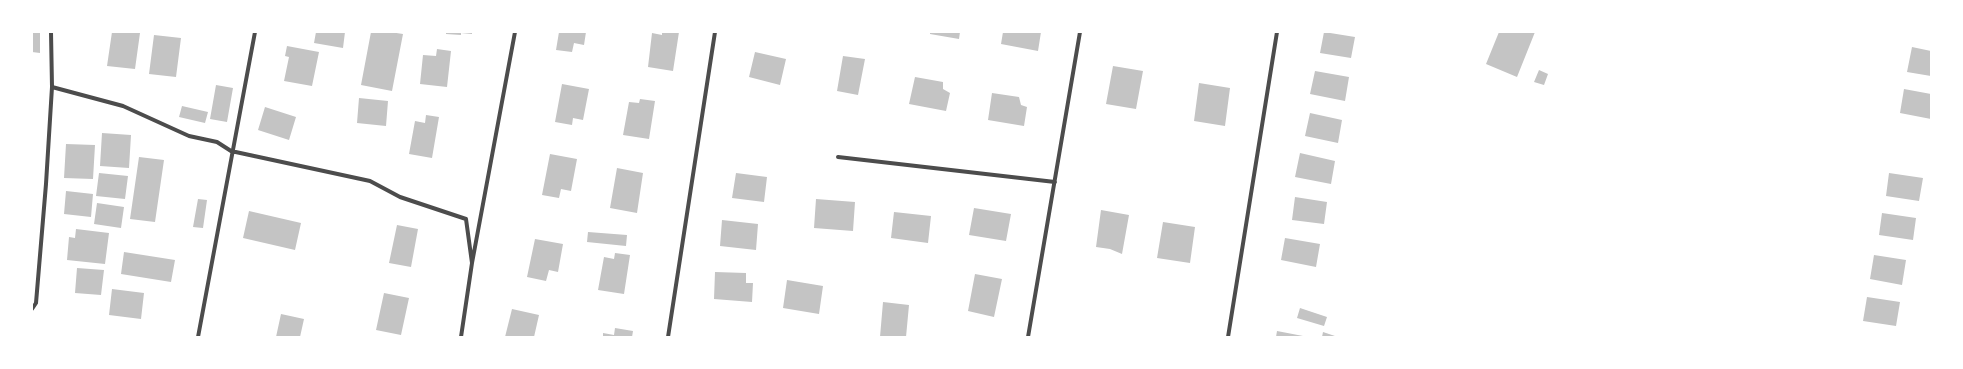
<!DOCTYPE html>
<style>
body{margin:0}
#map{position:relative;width:1963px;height:369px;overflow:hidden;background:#fff;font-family:"Sofia Sans Condensed",sans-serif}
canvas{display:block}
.frame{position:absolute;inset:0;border:33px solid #fff;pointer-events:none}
</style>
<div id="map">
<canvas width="1963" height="369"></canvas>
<div class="frame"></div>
</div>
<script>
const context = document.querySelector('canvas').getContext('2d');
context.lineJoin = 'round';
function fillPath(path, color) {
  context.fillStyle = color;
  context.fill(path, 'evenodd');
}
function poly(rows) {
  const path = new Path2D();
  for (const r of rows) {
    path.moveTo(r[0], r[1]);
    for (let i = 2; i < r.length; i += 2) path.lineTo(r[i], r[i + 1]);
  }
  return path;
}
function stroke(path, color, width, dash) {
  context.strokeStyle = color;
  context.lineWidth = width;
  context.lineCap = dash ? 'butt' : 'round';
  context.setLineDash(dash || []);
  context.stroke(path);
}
fillPath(poly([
 [32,32,40,32,40,53,32,52],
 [112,32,140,33,135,69,107,66],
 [316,32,345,32,343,48,314,43],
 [371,32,390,32,403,34,392,91,361,85],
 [446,32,472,32,472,34,461,33,461,35,446,34],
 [559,32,586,32,584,45,574,43,572,52,556,50],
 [662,32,679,32,673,71,648,67,652,33,662,35],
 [930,32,960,32,959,39,930,34],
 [1003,32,1041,32,1038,51,1001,44],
 [1324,32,1355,37,1351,58,1320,53],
 [1499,32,1535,32,1517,77,1486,64],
 [154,35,181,38,176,77,149,74],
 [287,46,319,52,312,86,284,81,289,57,285,56],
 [1912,47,1931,51,1931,76,1907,72],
 [437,49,451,51,447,87,420,84,423,55,436,56],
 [755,52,786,59,780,85,749,77],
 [843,56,865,59,858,95,837,91],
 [1113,66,1143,71,1136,109,1106,104],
 [1539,70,1548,74,1544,85,1534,82],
 [1315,71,1349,77,1345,101,1310,94],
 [915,77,943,82,943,89,950,93,946,111,909,104],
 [1199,83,1230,88,1225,126,1194,121],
 [562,84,589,89,583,120,573,118,572,125,555,122],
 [216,85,233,88,227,122,210,119],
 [1904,89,1931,94,1931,119,1900,113],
 [992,93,1019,97,1021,105,1027,107,1024,126,988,120],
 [359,98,388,101,386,126,357,123],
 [640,99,655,101,649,139,623,135,629,102,639,103],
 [182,106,208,112,205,123,179,117],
 [265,107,296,117,289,140,258,130],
 [1310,113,1342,120,1338,143,1305,136],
 [426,115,439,117,432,158,409,154,415,121,425,123],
 [102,133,131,135,129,168,100,166],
 [66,144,95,145,93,179,64,178],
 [1300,153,1335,161,1331,184,1295,177],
 [550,154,577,159,571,191,561,189,559,198,542,195],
 [139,157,164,160,155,222,130,219],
 [617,168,643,173,637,213,610,208],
 [99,173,128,176,125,199,96,196],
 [736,173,767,177,764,202,732,198],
 [1889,173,1923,178,1919,201,1886,196],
 [66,191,93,194,91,217,64,214],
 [1295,197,1327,202,1324,224,1292,220],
 [198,199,207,200,203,228,193,227],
 [816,199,855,202,853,231,814,228],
 [97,203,124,207,121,228,94,224],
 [974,208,1011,214,1006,241,969,235],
 [1101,210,1129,215,1122,254,1110,249,1096,247],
 [249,211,301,223,295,250,243,238],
 [894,212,931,216,928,243,891,238],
 [1882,213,1916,218,1913,240,1879,235],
 [722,220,758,224,756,250,720,246],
 [1163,222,1195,227,1190,263,1157,258],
 [397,225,418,229,411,267,389,263],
 [76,229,109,233,105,264,67,260,69,237,75,238],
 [588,232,627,235,626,246,587,242],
 [1285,238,1320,244,1316,267,1281,260],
 [535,239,563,244,558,272,549,270,546,281,527,277],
 [124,252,175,260,171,282,121,274],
 [615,253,630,255,624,294,598,290,604,257,614,259],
 [1874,255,1906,260,1902,285,1870,279],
 [77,268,104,270,101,295,75,293],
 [715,272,746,273,746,283,753,283,752,302,714,299],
 [975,274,1002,279,994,317,968,311],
 [787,280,823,286,819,314,783,308],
 [112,289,144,293,141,319,109,315],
 [384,293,409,298,401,335,376,330],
 [1867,297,1900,302,1896,326,1863,321],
 [883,302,909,305,906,337,880,337],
 [1300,308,1327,317,1324,326,1297,318],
 [512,309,539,315,534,337,505,337],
 [281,314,304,319,300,337,276,337],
 [615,328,633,331,632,337,603,337,603,333,614,335],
 [1277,331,1303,336,1303,337,1276,337],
 [1323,332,1338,337,1322,337]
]), '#c4c4c4');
stroke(poly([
 [52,87,123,106,189,136,217,142,231,151,370,181,400,197,466,219,472,263],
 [838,157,1055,182],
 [32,309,36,303,46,184,52,87,51,32],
 [198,337,255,32],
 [461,337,472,263,515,32],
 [668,337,715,32],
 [1028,337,1080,32],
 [1228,337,1277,32]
]), '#4c4c4c', 4);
</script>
